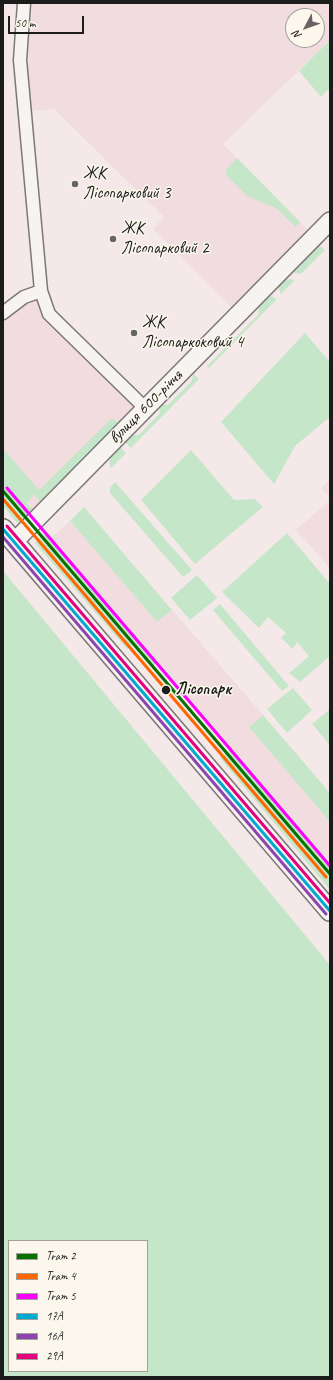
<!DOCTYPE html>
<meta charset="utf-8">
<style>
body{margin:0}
#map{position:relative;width:333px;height:1380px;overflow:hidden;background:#f4e9e8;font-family:Caveat,sans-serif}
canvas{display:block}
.frame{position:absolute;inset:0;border:4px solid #1c1c1c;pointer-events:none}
.legend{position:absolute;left:8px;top:1240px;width:140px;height:132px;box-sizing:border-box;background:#fbf7ec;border:1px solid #a29f99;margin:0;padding:5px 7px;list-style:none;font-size:12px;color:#1c1c1c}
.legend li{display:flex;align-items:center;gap:8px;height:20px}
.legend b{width:20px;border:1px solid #a29f99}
.north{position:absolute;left:285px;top:8px;width:40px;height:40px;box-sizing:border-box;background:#fbf7ec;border:1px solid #a29f99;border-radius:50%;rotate:229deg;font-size:11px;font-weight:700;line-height:16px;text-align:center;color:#1c1c1c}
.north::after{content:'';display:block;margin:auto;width:14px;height:18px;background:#686463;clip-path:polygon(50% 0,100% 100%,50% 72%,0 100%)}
.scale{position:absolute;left:8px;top:16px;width:76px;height:18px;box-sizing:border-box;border:2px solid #1c1c1c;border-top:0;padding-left:5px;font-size:12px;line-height:14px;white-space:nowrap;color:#1c1c1c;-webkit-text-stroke:3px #fbf7ec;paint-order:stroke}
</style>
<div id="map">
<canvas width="333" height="1380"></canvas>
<div class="frame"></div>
<ul class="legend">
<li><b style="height:5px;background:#077000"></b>Tram 2</li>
<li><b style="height:5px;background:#f60"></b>Tram 4</li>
<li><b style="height:5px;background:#fb00ff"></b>Tram 5</li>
<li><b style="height:5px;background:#00a9ce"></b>17А</li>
<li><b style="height:5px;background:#8e44ad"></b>16А</li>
<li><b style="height:5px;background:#e5007d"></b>29А</li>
</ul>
<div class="north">N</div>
<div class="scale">50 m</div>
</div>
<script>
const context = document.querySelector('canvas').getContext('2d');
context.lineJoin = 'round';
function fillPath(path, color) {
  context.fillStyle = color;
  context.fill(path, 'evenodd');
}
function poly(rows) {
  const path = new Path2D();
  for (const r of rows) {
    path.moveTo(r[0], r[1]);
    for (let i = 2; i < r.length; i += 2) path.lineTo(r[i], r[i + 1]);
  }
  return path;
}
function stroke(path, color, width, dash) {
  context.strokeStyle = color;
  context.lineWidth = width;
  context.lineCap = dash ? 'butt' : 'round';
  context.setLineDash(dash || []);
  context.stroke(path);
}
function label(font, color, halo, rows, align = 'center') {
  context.font = font + ' Caveat,sans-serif';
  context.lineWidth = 3;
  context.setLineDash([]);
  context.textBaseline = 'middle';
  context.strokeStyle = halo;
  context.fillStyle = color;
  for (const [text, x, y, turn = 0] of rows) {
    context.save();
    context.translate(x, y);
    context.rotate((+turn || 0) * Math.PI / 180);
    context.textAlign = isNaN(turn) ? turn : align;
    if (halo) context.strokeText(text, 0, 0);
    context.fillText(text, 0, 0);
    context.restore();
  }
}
fillPath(poly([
 [28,3,330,3,330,40,223,144,308,230,232,308,153,229,164,217,54,109,29,111,26,10],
 [293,16,317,16,317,40,293,40],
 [41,291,49,314,140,403,33,510,3,465,3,313],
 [330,480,330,498,321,488],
 [330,500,330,568,296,530],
 [70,521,157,622,172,610,263,715,249,727,330,822,330,863,50,539]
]), '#f1dcdf');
fillPath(poly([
 [330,40,330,88,321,97,299,71],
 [237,158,300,222,296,227,276,208,247,196,226,175,226,170],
 [319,245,325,250,301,274,292,272],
 [286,279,295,280,281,294,278,287],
 [271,296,277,299,209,368,207,366,259,314,258,307,268,297],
 [305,333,330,362,330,417,295,446,274,484,221,422],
 [193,373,199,379,131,448,125,442,132,435,139,435,160,413,159,407,163,404,168,405,192,381],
 [112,418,119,424,41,502,34,495,27,503,33,510,18,524,3,506,3,449,39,490],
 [120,447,126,453,111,468,109,463,110,458],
 [191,450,234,500,255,499,263,507,195,564,141,500],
 [115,482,192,570,183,577,110,493,110,488],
 [84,507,172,610,157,622,70,521],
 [287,533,330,584,330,656,300,682,289,673,309,656,297,642,293,649,281,638,286,633,268,617,259,628,222,592],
 [45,534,156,663,151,667,132,645,127,649,35,543],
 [3,571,330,965,330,1377,3,1377],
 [9,1241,147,1241,147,1371,9,1371],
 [197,575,217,598,190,620,171,598],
 [220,604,289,686,282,691,213,610],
 [293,688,312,710,287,733,267,709],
 [330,709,330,745,312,724],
 [263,715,330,793,330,822,249,727],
 [231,748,330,863,330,890,220,758]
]), '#c6e6c9');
const minor = poly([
 [24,3,20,60,41,291,49,314,145,408],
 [3,313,24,297,41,291]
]);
const secondary = poly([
 [14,542,330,221]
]);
const primary = poly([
 [3,529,330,911]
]);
stroke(minor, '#7d7878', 15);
stroke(secondary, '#7d7878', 20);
stroke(primary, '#7d7878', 22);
stroke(minor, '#f6f3f0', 12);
stroke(secondary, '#f6f3f0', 17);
stroke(primary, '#f6f3f0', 19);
stroke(poly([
 [3,529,330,911]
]), '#00a9ce', 3);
stroke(poly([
 [3,537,326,914]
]), '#8e44ad', 3);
stroke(poly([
 [7,526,330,903]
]), '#e5007d', 3);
stroke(poly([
 [3,491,330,874]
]), '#077000', 3);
stroke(poly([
 [3,499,326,877]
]), '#f60', 3);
stroke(poly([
 [7,488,330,866]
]), '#fb00ff', 3);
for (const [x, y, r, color] of [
 [75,184,4,"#686463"],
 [113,239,4,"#686463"],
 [134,333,4,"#686463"],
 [166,690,5,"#1c1c1c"]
]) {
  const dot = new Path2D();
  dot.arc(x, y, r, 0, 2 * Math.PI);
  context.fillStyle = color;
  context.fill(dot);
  stroke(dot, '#fbf7ec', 1.5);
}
label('17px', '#1c1c1c', '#fbf7ec', [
 ["ЖК",83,174],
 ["Лісопарковий 3",83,194],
 ["ЖК",121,229],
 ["Лісопарковий 2",121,249],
 ["ЖК",142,323],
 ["Лісопаркоковий 4",142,343]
], 'left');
label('17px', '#1c1c1c', '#fbf7ec', [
 ["вулиця 600-річчя",146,407,-45]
]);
label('bold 17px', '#1c1c1c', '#fbf7ec', [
 ["Лісопарк",175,690]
], 'left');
</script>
